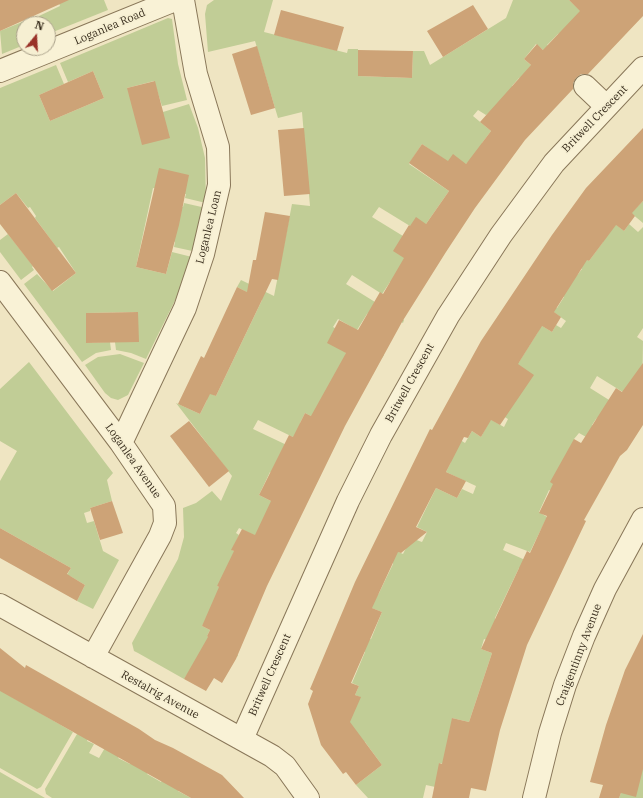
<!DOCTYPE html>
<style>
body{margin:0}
#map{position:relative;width:643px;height:798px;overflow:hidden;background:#efe5c2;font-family:"IBM Plex Serif",serif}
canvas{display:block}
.north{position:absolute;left:16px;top:16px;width:40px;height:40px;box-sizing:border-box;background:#f6efd2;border:1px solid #aaa18a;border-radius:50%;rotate:18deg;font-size:11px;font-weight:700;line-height:16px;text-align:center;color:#382d1d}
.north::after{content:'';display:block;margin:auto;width:14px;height:18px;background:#993228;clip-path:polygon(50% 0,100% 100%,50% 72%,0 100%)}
</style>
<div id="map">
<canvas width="643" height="798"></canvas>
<div class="north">N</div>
</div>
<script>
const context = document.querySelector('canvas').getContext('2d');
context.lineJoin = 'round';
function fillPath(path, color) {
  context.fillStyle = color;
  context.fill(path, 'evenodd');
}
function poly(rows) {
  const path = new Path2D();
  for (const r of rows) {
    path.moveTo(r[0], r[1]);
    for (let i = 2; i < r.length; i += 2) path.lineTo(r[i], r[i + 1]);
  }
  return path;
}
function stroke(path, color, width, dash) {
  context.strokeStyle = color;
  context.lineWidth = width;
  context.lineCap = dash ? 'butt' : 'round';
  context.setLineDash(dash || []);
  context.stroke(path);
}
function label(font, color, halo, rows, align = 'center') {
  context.font = font + ' "IBM Plex Serif",serif';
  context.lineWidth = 3.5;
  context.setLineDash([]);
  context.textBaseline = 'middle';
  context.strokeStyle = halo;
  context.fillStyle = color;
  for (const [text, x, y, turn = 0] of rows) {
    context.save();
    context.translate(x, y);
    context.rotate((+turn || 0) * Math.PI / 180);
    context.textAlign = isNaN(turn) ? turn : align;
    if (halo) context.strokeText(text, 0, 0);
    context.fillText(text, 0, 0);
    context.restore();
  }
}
fillPath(poly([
 [58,0,104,0,108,10,48,34,48,24,42,24,39,16,60,6],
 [214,0,273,0,264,32,347,53,348,49,358,49,358,76,412,78,413,51,424,51,430,65,506,18,513,0,569,0,592,22,558,34,547,45,559,56,549,55,536,44,524,59,541,74,519,78,512,86,525,96,486,115,478,110,473,116,491,131,482,143,484,146,466,164,448,162,422,144,409,164,449,191,426,224,410,226,379,207,372,217,403,236,405,258,392,283,390,282,382,294,352,275,346,284,404,320,403,323,378,308,367,314,357,330,338,319,333,327,384,355,382,358,333,332,346,353,340,431,305,413,300,423,299,440,258,420,253,429,312,457,285,479,270,472,259,495,287,509,258,537,239,528,236,533,239,535,232,550,245,557,217,586,227,591,202,626,210,630,207,636,238,655,237,657,211,642,184,679,138,653,134,651,132,643,178,559,184,537,183,508,196,503,212,491,221,501,232,476,176,403,200,414,207,400,191,384,216,396,262,300,237,287,241,280,274,296,292,204,310,206,302,112,278,118,255,41,208,52,205,14,207,5],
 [32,18,35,18,38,24,24,24,24,45,2,54,0,31],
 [168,18,172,19,178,64,187,100,162,106,154,81,127,88,163,112,189,104,198,128,205,158,206,203,185,198,186,194,185,194,153,188,136,267,166,274,172,252,196,258,146,359,131,353,116,350,115,342,138,312,86,313,86,343,110,342,111,350,96,353,82,362,24,284,37,274,53,291,76,273,59,247,57,248,35,218,36,216,30,207,28,208,16,193,0,205,0,88,56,65,64,84,39,95,50,121,104,98,93,71,68,82,60,63],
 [643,201,643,223,631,213],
 [184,203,206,208,197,252,174,247,175,242,173,241,181,207,183,207],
 [614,223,624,231,629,224,638,232,643,227,643,328,637,337,643,341,642,404,597,376,590,388,617,405,596,419,592,425,601,430,604,447,579,433,574,439,579,499,576,505,549,490,539,512,547,517,530,552,506,543,503,550,545,569,534,575,519,568,495,618,495,643,484,639,481,649,492,653,469,722,452,718,453,766,439,763,440,788,426,785,423,798,368,798,356,785,382,765,365,742,339,738,360,697,355,695,359,686,352,683,365,652,345,643,371,639,382,612,369,607,379,593,393,564,392,549,403,554,411,538,422,542,427,532,417,527,436,488,457,498,462,489,473,494,476,486,446,472,451,462,442,458,454,436,465,443,472,431,481,437,488,424,481,414,504,427,508,419,486,406,509,358,519,362,538,332,539,324,552,332,556,325,561,328,566,321,544,305,557,308,564,297,554,290,578,274,582,269,560,253,578,254,589,261,603,242,592,234],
 [8,234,33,266,32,267,34,270,21,280,0,252,0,240],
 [120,354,144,363,128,395,118,400,111,398,105,393,85,365,98,357],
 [29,362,113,473,107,480,112,501,90,508,90,511,84,513,87,523,94,521,103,551,119,560,93,609,77,601,85,585,70,576,58,590,71,568,0,528,0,481,17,451,0,441,0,389],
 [0,690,73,732,41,787,37,789,0,768],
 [80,732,89,737,87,741,94,744,89,753,99,758,106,746,120,755,118,758,130,764,132,761,149,771,147,774,161,782,163,779,179,788,178,791,191,798,52,798,46,794,45,789,77,734],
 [643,753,643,798,619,798,621,793],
 [0,772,45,798,0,798]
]), '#c1cd96');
fillPath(poly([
 [0,0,69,0,0,31],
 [569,0,643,0,643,16,588,74,581,74,576,78,573,83,573,89,525,140,475,208,446,252,402,322,345,426,267,586,236,659,222,683,214,678,206,691,184,679,208,637,207,636,210,630,202,626,219,587,217,586,234,551,231,550,242,529,255,535,271,501,259,495,289,435,293,437,305,413,311,416,346,353,327,343,339,320,358,330,380,292,383,294,404,258,393,251,409,225,410,226,416,217,426,224,449,191,409,163,422,144,448,161,453,154,466,164,491,131,480,122,531,65,524,59,537,44,543,50,580,11],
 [473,5,488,29,443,57,427,31],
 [281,10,344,27,337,51,274,35],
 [257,46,275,108,251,115,232,54],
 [358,50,413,51,412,78,358,76],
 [93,71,104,98,50,121,39,95],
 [155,81,170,138,142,145,127,88],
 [304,128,310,194,284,196,278,130],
 [643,128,643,201,632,213,635,216,624,231,616,225,589,261,587,260,554,312,561,317,552,332,542,326,518,364,534,375,500,425,491,420,481,437,472,431,468,438,464,437,446,472,466,481,457,498,436,488,416,527,427,532,401,553,398,552,372,608,382,612,351,683,359,686,355,695,361,697,350,722,382,765,356,785,346,772,343,774,321,745,308,704,313,691,310,689,355,582,430,429,432,430,481,341,552,235,586,188],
 [159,168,189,175,179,225,166,274,136,267],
 [16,193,76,273,52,291,0,224,0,205],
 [265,212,290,216,278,280,272,279,216,396,210,394,200,414,178,404,201,356,204,358,237,287,247,292,253,260,256,260],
 [138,312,139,342,86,343,86,313],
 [643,363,643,425,627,450,620,456,584,520,586,521,527,645,500,730,486,791,471,788,469,798,432,798,439,763,442,764,452,718,469,722,492,653,481,649,527,551,530,553,547,516,539,513,553,484,550,482,574,439,581,443,616,388,622,392],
 [189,421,229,471,209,487,170,436],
 [112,501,123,533,100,540,90,508],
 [0,528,71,568,67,574,85,585,77,601,0,558],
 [643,634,643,769,636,797,621,793,619,798,599,798,603,785,590,782,606,725,625,670],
 [0,648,25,668,26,665,139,729,155,740,173,748,222,775,244,798,191,798,0,691]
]), '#cda377');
const minor = poly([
 [0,71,175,0],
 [585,86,606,106],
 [0,282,121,443,164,506,165,523,160,536,93,657],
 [121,443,185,308,203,254,219,185,218,147,196,74,183,0],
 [0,605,272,756,285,766,308,798],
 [242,739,348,501,381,435,448,316,501,235,554,163,643,68],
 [534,798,550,733,565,685,584,636,605,589,643,519]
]);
stroke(minor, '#897759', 24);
stroke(minor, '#f9f2d6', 22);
label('11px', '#382d1d', '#f6efd2', [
 ["Loganlea Road",110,27,-23],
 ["Britwell Crescent",595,119,-46],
 ["Loganlea Loan",209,227,-76],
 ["Britwell Crescent",410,383,-61],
 ["Loganlea Avenue",133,461,55],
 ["Craigentinny Avenue",579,655,-69],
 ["Britwell Crescent",270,675,-66],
 ["Restalrig Avenue",160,695,29]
]);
</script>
